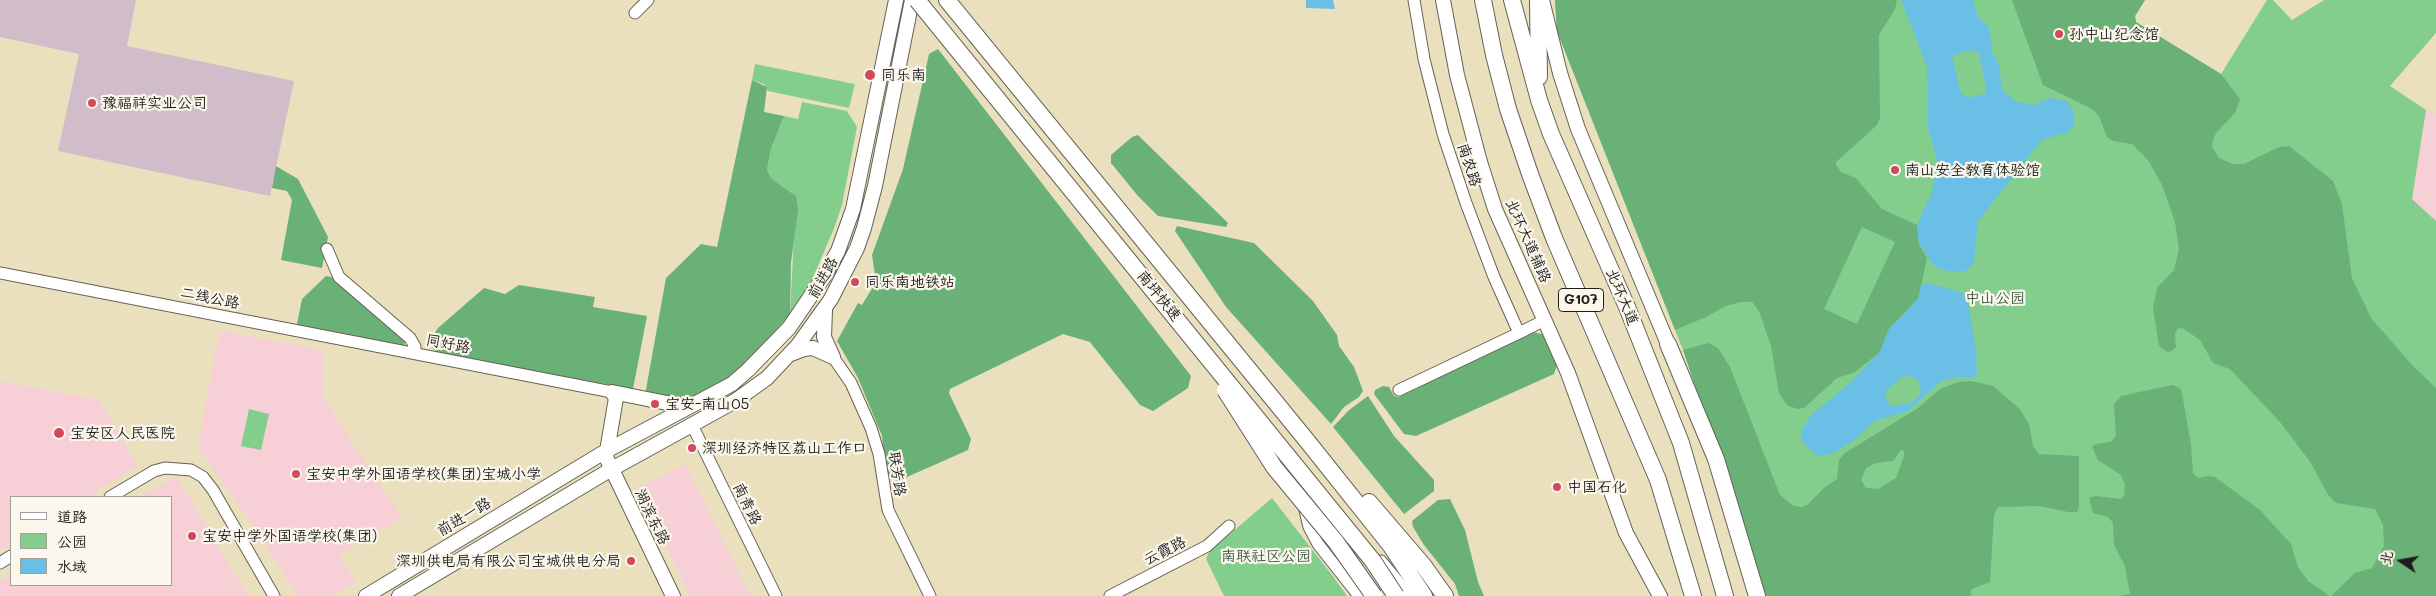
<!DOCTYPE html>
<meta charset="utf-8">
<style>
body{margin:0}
#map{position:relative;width:2436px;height:596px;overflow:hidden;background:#ebe0be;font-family:Mali,"LXGW WenKai TC",sans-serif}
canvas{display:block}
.legend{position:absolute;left:10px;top:496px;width:162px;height:90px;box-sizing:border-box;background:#fbf7ec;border:1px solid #a29f99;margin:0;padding:6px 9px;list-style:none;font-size:15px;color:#1c1c1c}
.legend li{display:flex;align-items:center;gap:10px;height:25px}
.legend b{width:25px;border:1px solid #a29f99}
.north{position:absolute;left:2376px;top:536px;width:50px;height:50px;-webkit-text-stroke:4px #fbf7ec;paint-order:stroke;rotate:282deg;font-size:14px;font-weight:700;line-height:20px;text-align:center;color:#1c1c1c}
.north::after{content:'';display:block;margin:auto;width:18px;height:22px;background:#1c1c1c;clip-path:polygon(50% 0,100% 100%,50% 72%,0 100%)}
</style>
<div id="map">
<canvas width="2436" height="596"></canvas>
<ul class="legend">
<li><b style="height:6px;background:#fff"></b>道路</li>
<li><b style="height:14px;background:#83ce8c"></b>公园</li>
<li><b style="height:14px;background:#6abfe6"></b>水域</li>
</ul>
<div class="north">北</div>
</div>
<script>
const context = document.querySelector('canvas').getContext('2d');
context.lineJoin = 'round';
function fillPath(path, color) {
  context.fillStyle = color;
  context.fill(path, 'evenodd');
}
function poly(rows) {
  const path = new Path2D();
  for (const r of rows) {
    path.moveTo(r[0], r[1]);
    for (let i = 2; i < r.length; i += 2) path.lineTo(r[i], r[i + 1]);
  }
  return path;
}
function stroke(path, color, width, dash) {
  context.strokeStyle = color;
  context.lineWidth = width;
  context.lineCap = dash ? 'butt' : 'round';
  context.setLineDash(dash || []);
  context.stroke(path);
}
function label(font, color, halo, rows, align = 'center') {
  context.font = font + ' Mali,"LXGW WenKai TC",sans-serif';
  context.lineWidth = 4.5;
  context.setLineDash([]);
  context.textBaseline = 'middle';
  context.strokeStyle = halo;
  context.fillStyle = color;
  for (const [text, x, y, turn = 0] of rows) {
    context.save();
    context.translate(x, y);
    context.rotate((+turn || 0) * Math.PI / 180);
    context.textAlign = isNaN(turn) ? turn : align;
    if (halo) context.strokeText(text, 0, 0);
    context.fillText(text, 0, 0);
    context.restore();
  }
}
fillPath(poly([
 [2426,110,2436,113,2436,221,2412,199],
 [221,331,323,350,323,397,402,518,339,555,356,583,330,596,298,596,251,522,198,448,215,352],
 [0,381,99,400,138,466,87,497,11,497,11,544,0,551],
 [685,464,749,594,746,596,690,596,638,488],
 [176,476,248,596,0,596,0,581,11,575,11,585,171,585,171,497,140,497]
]), '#f6cfd7');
fillPath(poly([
 [0,0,136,0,127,46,294,81,270,196,58,151,79,54,0,37]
]), '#d1bdc9');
fillPath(poly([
 [1555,0,2145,0,2135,16,2136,22,2221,74,2267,0,2273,0,2292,20,2324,0,2436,0,2436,33,2390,86,2426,110,2412,199,2436,221,2436,596,1766,596,1683,350,1557,31],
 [755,64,855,84,849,108,768,91,764,84,752,80],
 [802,102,847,111,857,127,842,205,835,226,812,280,790,314,796,196,772,179,767,170,771,149,784,116,798,119],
 [249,409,269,414,261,450,241,446],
 [1272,498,1332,575,1347,596,1224,596,1206,559,1209,552]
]), '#83ce8c');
fillPath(poly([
 [1555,0,1897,0,1895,9,1879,35,1880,118,1877,125,1835,163,1841,172,1856,178,1882,209,1917,225,1919,244,1927,258,1918,299,1889,329,1880,352,1855,372,1837,378,1804,408,1797,409,1787,405,1779,393,1771,346,1759,311,1752,302,1741,302,1726,306,1706,317,1675,330,1557,31],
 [1862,227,1895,242,1857,324,1824,309],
 [2012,0,2145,0,2135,16,2136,22,2221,74,2240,99,2235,113,2216,133,2213,140,2212,147,2219,158,2233,164,2244,164,2279,147,2289,146,2333,181,2342,204,2352,278,2371,318,2413,366,2436,388,2436,596,2331,596,2355,573,2372,568,2384,546,2383,525,2375,509,2336,503,2328,495,2311,463,2280,422,2230,369,2213,363,2200,340,2184,329,2178,328,2175,334,2176,347,2172,351,2167,352,2159,346,2153,308,2157,288,2174,270,2179,249,2175,222,2162,185,2148,160,2132,144,2113,141,2107,137,2099,116,2092,109,2043,85],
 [938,49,1191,376,1188,388,1153,411,1140,405,1090,342,1063,334,950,389,949,393,971,439,968,450,898,481,890,478,885,464,882,436,858,378,837,341,858,303,862,305,876,282,872,255,903,169,929,54],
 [752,80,767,87,764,112,784,116,771,149,767,170,772,179,796,196,798,209,791,263,790,314,759,351,724,382,692,401,645,395,666,278,701,244,717,247],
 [1138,135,1228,223,1226,227,1158,216,1138,196,1111,163,1111,155,1132,137],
 [276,166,298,179,328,237,322,268,281,260,292,200,287,191,272,188],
 [1177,226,1254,243,1313,301,1337,335,1339,346,1354,367,1363,391,1359,397,1344,407,1331,424,1226,307,1175,231],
 [326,276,335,278,405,340,404,347,300,328,297,324,302,299],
 [519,285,595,297,593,307,647,316,633,389,444,355,433,349,430,340,438,328,484,288,505,294],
 [1533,332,1542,334,1557,365,1554,374,1416,436,1404,434,1374,394,1375,390,1383,386,1389,387,1394,396,1399,397],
 [1708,343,1718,348,1730,367,1780,495,1792,505,1801,507,1807,505,1825,487,1837,479,1839,460,1845,453,1918,408,1940,389,1958,382,1971,381,1993,386,2019,408,2029,424,2033,446,2039,454,2079,456,2079,507,2077,512,2068,512,2039,506,1998,507,1994,515,1990,582,1972,589,1970,593,1972,596,1766,596,1683,350],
 [1901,450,1904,451,1904,456,1896,478,1878,489,1866,488,1861,480,1866,468,1876,463,1893,461],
 [2172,385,2180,388,2182,393,2191,445,2193,474,2199,478,2207,476,2215,477,2260,510,2291,544,2298,567,2308,581,2330,596,2118,596,2130,594,2125,566,2114,545,2113,523,2108,517,2093,513,2090,502,2090,497,2096,496,2121,499,2124,496,2125,484,2121,475,2098,460,2092,447,2095,444,2111,442,2116,436,2114,404,2121,396],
 [1368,396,1394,436,1434,480,1434,491,1404,514,1333,427,1349,410],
 [1450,499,1465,530,1478,582,1484,596,1459,596,1455,584,1424,545,1413,527,1412,521,1438,500]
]), '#6ab178');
fillPath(poly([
 [1306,0,1333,0,1335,9,1306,8],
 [1901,0,1973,0,1978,17,1988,26,1992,41,1991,49,1999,66,2002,88,2007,95,2018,102,2033,105,2050,98,2067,101,2073,110,2075,124,2068,132,2042,140,1978,221,1974,263,1966,271,1951,272,1935,267,1919,244,1917,225,1932,192,1938,164,1928,128,1927,66],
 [1971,50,1979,54,1987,93,1968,98,1961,93,1952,56],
 [1927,283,1963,293,1969,308,1976,350,1977,374,1973,377,1957,377,1941,381,1908,411,1875,421,1853,441,1833,453,1822,456,1813,453,1801,440,1801,432,1810,416,1850,383,1880,352,1889,329,1918,299,1921,286],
 [1907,376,1914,377,1919,383,1921,390,1919,396,1910,403,1891,406,1885,397,1886,391,1901,377]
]), '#6abfe6');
const minor = poly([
 [1414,0,1424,59,1443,134,1466,203,1494,277,1519,333,1545,320],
 [635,13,648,0],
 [327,249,339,277,410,338,415,347,415,352],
 [0,273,612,392],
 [833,357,851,383,871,428,879,454,888,510,930,596],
 [1399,390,1519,333],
 [692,425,776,596],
 [1294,465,1309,527,1318,544,1359,596],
 [110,497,154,471,165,468,191,470,203,477,213,490,274,596],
 [1381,561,1410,596],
 [0,563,11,556],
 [1110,596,1207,546,1229,526]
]);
const major = poly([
 [1443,0,1457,75,1480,162,1495,209,1568,373,1626,533,1660,596],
 [1542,0,1560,73,1578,129,1668,344],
 [825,310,824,337,833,357],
 [791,354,804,349,813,348,833,357],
 [612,392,616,398,606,457,673,596],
 [612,392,682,406,690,406],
 [366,596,606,451,732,384,748,370,789,328,823,278,838,251,853,209,896,0],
 [399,596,610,470,735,401,767,378,798,345,831,299,857,248,864,228,875,186,912,0]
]);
const highway = poly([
 [947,0,1308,442,1391,546,1424,596],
 [1483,0,1494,55,1508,109,1530,174,1554,238,1658,480,1693,596],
 [1512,0,1539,100,1551,134,1627,307,1681,443,1725,596],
 [1538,0,1539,77],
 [1668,344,1716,459,1757,596],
 [1369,502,1423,565,1445,596]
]);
stroke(minor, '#646155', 13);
stroke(major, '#646155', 16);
stroke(highway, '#646155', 18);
stroke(minor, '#fff', 11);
stroke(major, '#fff', 14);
stroke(highway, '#fff', 16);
const highwayBridge = poly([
 [917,0,1373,561,1396,596],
 [1225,390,1274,467,1336,542,1374,596]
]);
stroke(highwayBridge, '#646155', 18, []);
stroke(highwayBridge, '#fff', 16);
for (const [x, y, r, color] of [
 [2059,34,5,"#d1495b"],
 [870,75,6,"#d1495b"],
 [92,103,5,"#d1495b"],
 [1895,170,5,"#d1495b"],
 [855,282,5,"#d1495b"],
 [655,404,5,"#d1495b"],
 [59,433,6,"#d1495b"],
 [692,448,5,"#d1495b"],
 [296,474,5,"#d1495b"],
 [1557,487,5,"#d1495b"],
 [192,536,5,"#d1495b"],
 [631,561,5,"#d1495b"]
]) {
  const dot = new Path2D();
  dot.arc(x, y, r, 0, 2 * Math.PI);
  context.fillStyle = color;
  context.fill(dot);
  stroke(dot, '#fbf7ec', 2);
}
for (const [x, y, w] of [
 [1581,300,45]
]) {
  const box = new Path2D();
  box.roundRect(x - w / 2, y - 11.5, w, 23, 4);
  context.fillStyle = '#fbf7ec';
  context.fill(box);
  stroke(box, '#1c1c1c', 1);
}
label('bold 14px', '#1c1c1c', null, [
 ["G107",1581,300]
]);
label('15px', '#1c1c1c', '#fbf7ec', [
 ["孙中山纪念馆",2069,34],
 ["同乐南",881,75],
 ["豫福祥实业公司",102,103],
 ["南山安全教育体验馆",1905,170],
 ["同乐南地铁站",865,282],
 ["宝安-南山05",665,404],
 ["宝安区人民医院",70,433],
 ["深圳经济特区荔山工作口",702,448],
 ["宝安中学外国语学校(集团)宝城小学",306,474],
 ["中国石化",1567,487],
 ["宝安中学外国语学校(集团)",202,536],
 ["深圳供电局有限公司宝城供电分局",621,561,"right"]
], 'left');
label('15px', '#1c1c1c', '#fbf7ec', [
 ["南农路",1469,165,72],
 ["北环大道辅路",1528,241,66],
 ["前进路",823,278,-61],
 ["南坪快速",1159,296,51],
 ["北环大道",1622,297,67],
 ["二线公路",210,298,11],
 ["同好路",448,344,11],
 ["联芳路",897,474,81],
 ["南青路",747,504,64],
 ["前进一路",464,517,-31],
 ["湖滨东路",652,517,64],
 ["云霞路",1165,551,-27]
]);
label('15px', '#405a43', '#fbf7ec', [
 ["中山公园",1995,298],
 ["南联社区公园",1266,556]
]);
</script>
